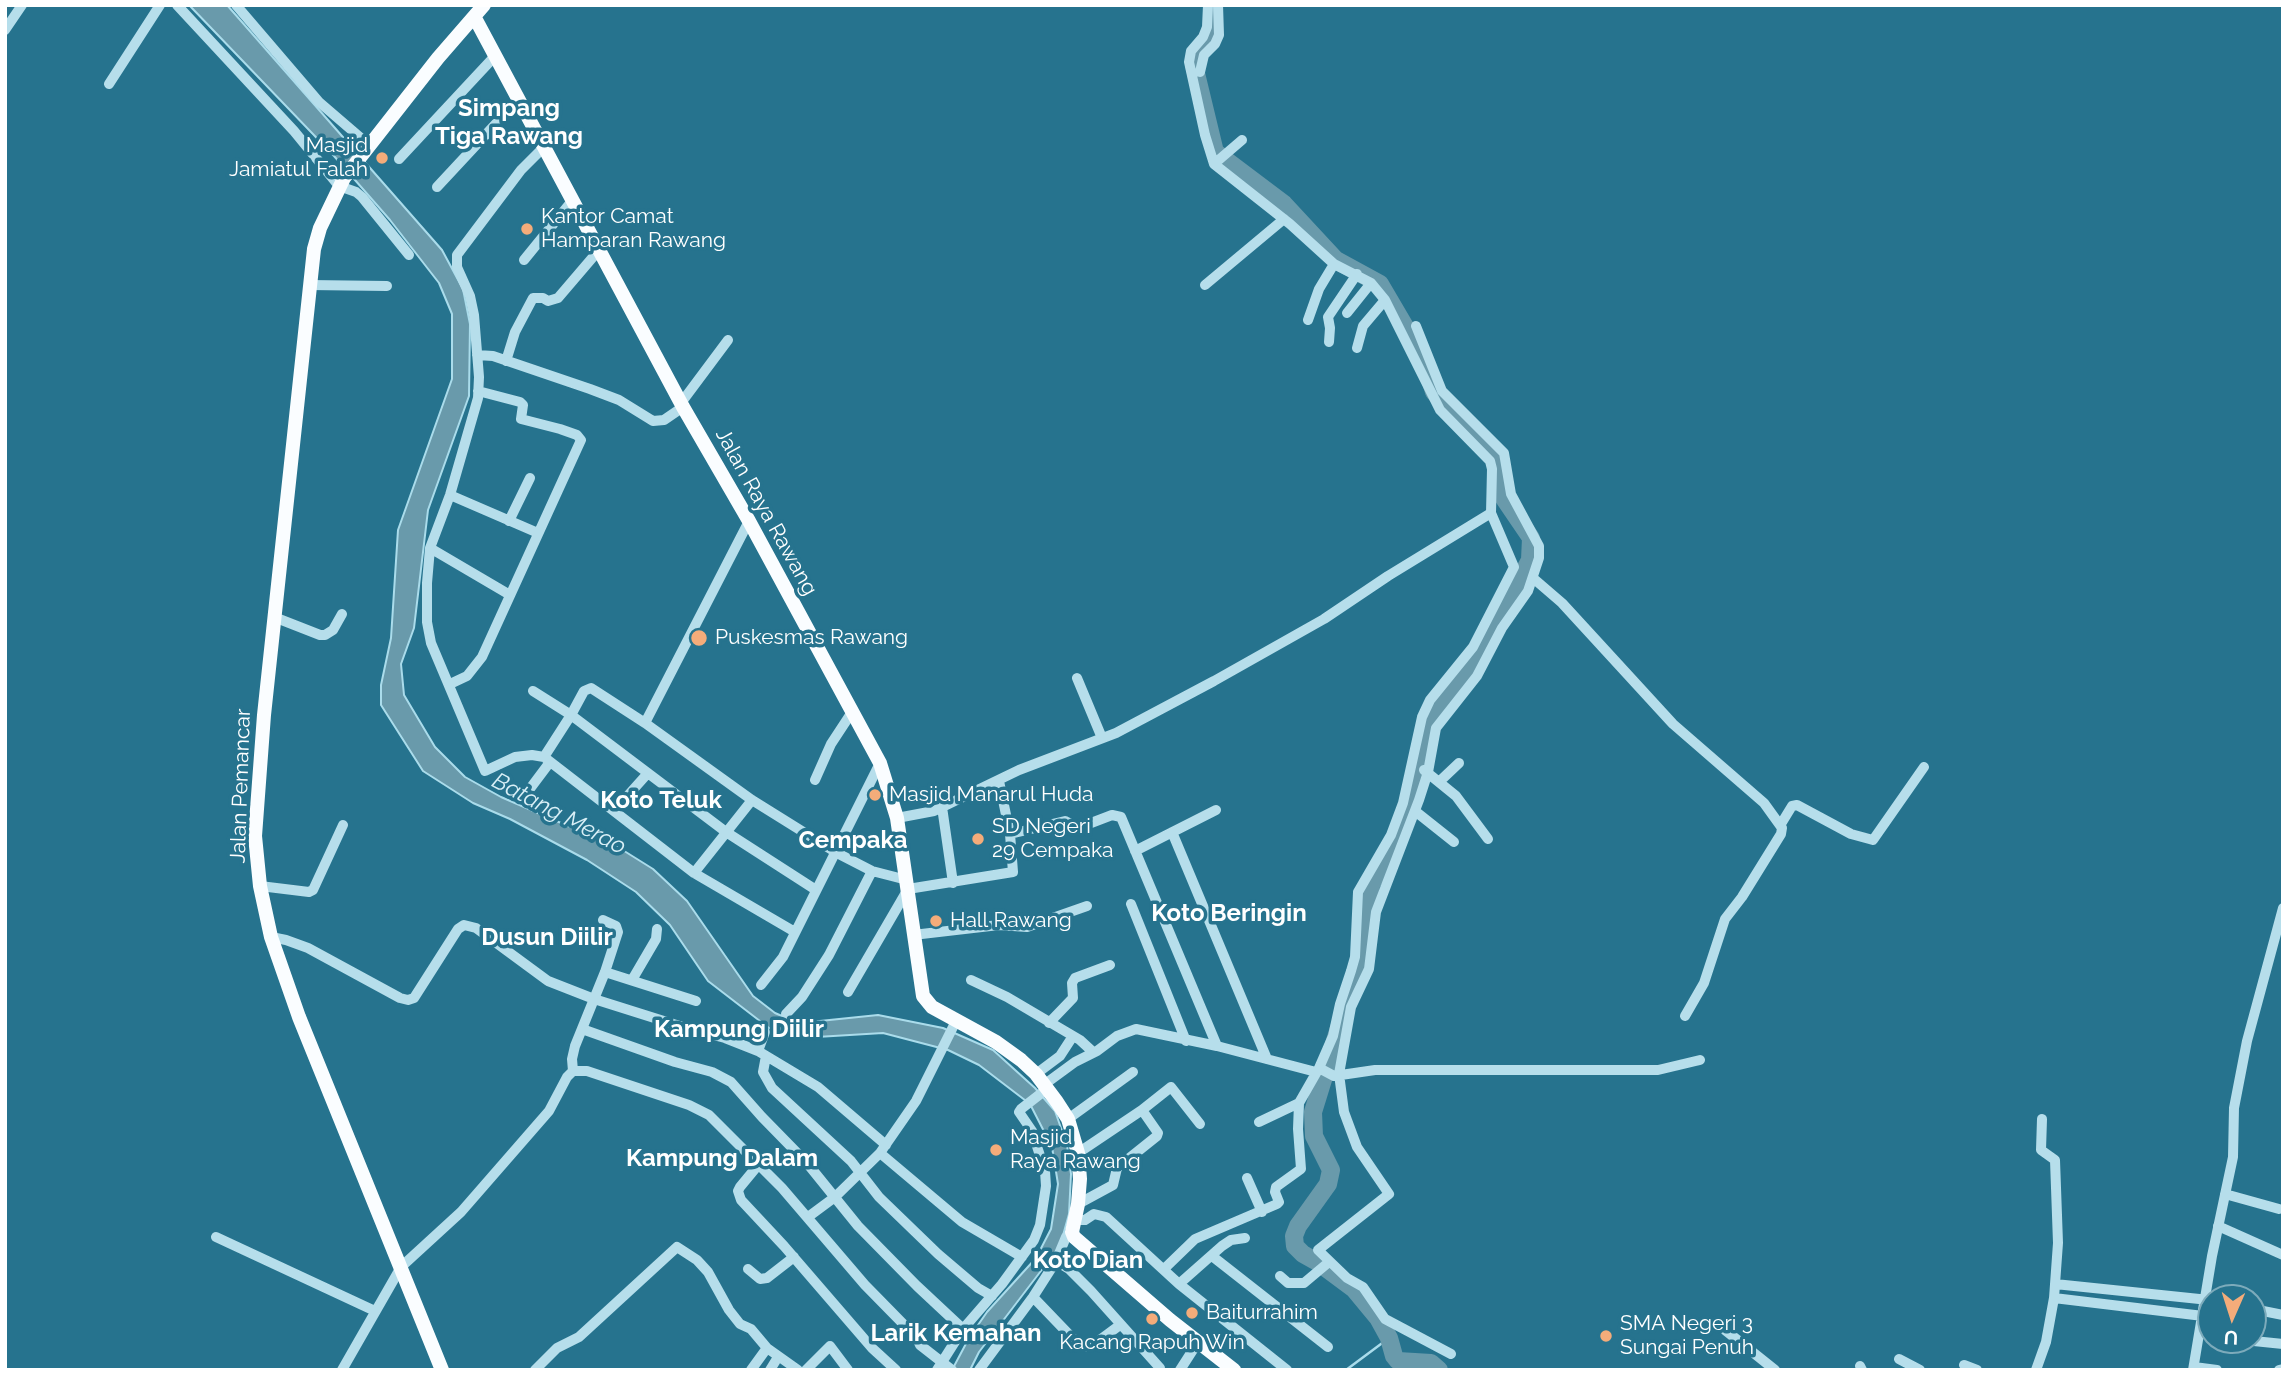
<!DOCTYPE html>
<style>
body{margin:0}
#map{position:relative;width:2288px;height:1375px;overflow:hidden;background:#26738e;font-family:Raleway,sans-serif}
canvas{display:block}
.frame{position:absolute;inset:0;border:7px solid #fff;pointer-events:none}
.north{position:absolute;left:2197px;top:1284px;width:70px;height:70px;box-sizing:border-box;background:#26738e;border:2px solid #7dabbb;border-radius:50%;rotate:183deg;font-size:19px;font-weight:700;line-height:28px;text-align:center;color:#fff}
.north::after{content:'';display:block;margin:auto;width:24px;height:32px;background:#f4ac7a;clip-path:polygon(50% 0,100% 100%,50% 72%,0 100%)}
</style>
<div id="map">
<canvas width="2288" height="1375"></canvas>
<div class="frame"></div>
<div class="north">U</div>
</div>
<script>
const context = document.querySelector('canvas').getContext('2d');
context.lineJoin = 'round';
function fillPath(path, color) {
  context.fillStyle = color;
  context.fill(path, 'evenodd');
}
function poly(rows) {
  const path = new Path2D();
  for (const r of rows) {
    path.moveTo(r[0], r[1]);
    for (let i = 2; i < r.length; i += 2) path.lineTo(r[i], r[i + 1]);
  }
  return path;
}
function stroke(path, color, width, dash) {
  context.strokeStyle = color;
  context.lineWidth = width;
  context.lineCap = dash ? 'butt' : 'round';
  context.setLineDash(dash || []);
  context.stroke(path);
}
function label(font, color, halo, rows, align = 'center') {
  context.font = font + ' Raleway,sans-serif';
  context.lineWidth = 7;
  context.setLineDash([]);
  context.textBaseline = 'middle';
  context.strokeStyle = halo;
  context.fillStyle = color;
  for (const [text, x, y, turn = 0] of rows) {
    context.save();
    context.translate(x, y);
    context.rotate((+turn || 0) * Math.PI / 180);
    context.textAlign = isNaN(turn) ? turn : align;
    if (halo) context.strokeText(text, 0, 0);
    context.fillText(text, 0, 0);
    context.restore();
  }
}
const water = poly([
 [189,5,227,5,442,250,463,289,470,324,469,396,428,510,414,628,401,664,404,695,435,747,465,777,501,797,621,849,653,869,687,901,753,996,775,1013,789,1019,810,1022,878,1015,943,1028,993,1050,1035,1088,1055,1111,1067,1145,1071,1174,1069,1214,1060,1246,979,1352,970,1370,952,1370,969,1338,987,1312,1036,1258,1051,1229,1058,1184,1052,1147,1030,1104,979,1065,948,1050,883,1033,800,1038,769,1028,708,981,670,925,636,892,587,860,510,819,473,803,423,771,381,705,381,685,391,638,398,530,452,379,452,314,439,283,390,220,334,156,189,5]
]);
fillPath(water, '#699aab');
stroke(water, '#aadceb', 2);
stroke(poly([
 [1346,1370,1389,1338]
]), '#aadceb', 2.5);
stroke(poly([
 [1213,5,1213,27,1194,65,1215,152,1284,204,1336,260,1380,284,1424,359,1434,392,1495,458,1499,491,1531,538,1530,560,1474,665,1437,705,1401,833,1371,885,1365,963,1343,1015,1313,1112,1314,1136,1331,1170,1328,1184,1298,1226,1294,1236,1295,1246,1303,1254,1319,1263,1354,1289,1378,1318,1389,1338,1394,1356,1398,1361,1431,1363,1439,1370]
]), '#699aab', 18);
stroke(poly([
 [177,5,294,131,339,186,356,192,362,197,409,255],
 [236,5,319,102,369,145],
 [5,30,22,5],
 [1200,72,1204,55,1215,44,1219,35,1218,5],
 [109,84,160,5],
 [543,148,521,170,457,255,457,267,470,296,474,315,479,377,478,398,450,495,430,548,427,583,427,622,431,643,485,771,515,757,532,755,544,757,694,873,795,932],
 [399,159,495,56],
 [1214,164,1242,140],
 [437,187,518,100],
 [524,260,572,201],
 [309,285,387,286],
 [1205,285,1284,219],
 [1347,313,1371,283],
 [1308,320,1319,289,1334,264],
 [1416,326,1442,391,1504,453,1511,494,1539,546,1539,558,1528,591,1502,628,1477,676,1436,728,1428,772,1419,800,1376,912,1369,969,1351,1007,1339,1074,1344,1112,1357,1147,1389,1194,1318,1250,1347,1278,1363,1287,1385,1319,1451,1354],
 [1329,342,1330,328,1328,317,1357,274],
 [1357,348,1363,326,1385,300],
 [477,355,493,356,590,389,619,400,653,421,664,420,683,407],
 [506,361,515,332,533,298,543,298,548,301,558,298,599,250],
 [681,403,728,340],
 [450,495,538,533],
 [509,521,530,478],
 [430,548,510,595],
 [1533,578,1562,603,1673,724,1764,803,1782,828,1781,834,1742,897,1725,919,1704,983,1685,1016],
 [274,617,320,635,325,635,333,630,342,614],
 [1077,678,1102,738],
 [450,684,467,676,482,657,581,440,577,435,560,429,521,419,523,405,520,402,478,391],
 [533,691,571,715,726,832,816,890],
 [645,723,749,521],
 [544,757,571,715,584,691,591,688,645,723,752,800,837,853,872,871,907,880],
 [1424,770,1456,796,1488,839],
 [815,780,831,744,852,712],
 [1440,781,1459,763],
 [523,798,550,762],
 [942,807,953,883],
 [614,811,648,773],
 [1415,811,1454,842],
 [897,818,934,811,1019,770,1116,733,1214,681,1324,619,1388,576,1491,513],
 [1781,824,1792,806,1797,805,1851,834,1873,840,1924,767],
 [1172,832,1267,1059],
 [1010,834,1065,821,1078,828,1112,815,1121,817,1217,1046],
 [1135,851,1216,810],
 [694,873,752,800],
 [260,886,309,892,313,890,343,825],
 [1131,904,1186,1041],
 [913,935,999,925,1027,927,1087,906],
 [271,937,286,940,308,948,400,998,408,1000,414,998,458,929,464,925,476,928,548,981,594,999,686,1028,725,1038,758,1051,818,1087,886,1145],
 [605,972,696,1001],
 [632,980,656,939,657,929],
 [971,980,1007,997,1080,1040,1093,1052],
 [761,985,783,957,880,763],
 [848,992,908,889,1013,872,1010,834,999,781],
 [786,1014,802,997,829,955,872,871],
 [1049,1023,1073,998,1072,983,1075,978,1110,965],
 [582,1029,675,1062,712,1072,731,1082,762,1117,807,1163,858,1226,917,1286,963,1329],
 [758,1051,765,1032],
 [766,1056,763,1072,772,1088,851,1161,879,1197,938,1254,978,1288,992,1296],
 [1319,1068,1334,1076,1375,1070,1658,1070,1700,1060],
 [573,1071,572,1059,575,1046,605,972,618,932,616,926,603,920],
 [1036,1074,1060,1056,1073,1036],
 [1045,1084,1075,1062,1097,1051,1117,1036,1136,1029,1217,1046,1316,1072],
 [1068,1119,1133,1072],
 [1259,1122,1299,1103],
 [880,1153,962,1222,1022,1257],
 [1078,1153,1142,1110,1171,1087,1200,1124],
 [759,1164,740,1187,738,1191,741,1200,784,1246,872,1348,896,1370],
 [1247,1178,1262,1212],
 [2225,1194,2279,1209],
 [1078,1204,1113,1185,1117,1168,1157,1136,1158,1133,1142,1110],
 [808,1217,835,1197,880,1153,916,1101,956,1021],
 [1075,1220,1085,1220,1094,1214,1106,1217,1179,1284,1287,1370],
 [2218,1226,2283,1255],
 [216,1237,375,1311],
 [1212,1256,1328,1347],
 [1056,1261,1069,1269,1091,1291,1160,1368],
 [748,1269,760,1279,767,1278,794,1257],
 [1164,1269,1195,1239,1277,1204,1279,1202,1275,1192,1276,1187,1301,1169,1298,1129,1299,1103,1319,1068,1333,1036,1340,1004,1351,971,1355,957,1358,892,1391,835,1403,803,1422,717,1430,700,1473,647,1514,567,1491,513,1492,469,1490,461,1440,410,1385,300,1371,283,1334,264,1290,224,1214,164,1205,135,1189,62,1191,51,1203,37,1207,27,1208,5],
 [1280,1276,1288,1283,1304,1283,1329,1262],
 [1179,1284,1222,1246,1231,1240,1245,1238],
 [2055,1284,2209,1300],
 [1033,1297,1081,1347,1093,1345,1120,1325],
 [2054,1298,2203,1316],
 [2253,1309,2283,1315],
 [1725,1330,1775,1370],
 [2244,1340,2283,1344],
 [1899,1359,1920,1370],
 [1964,1365,1977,1370],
 [1860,1366,1862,1370],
 [2194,1367,2217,1370],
 [342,1370,401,1267,461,1212,549,1111,567,1077,573,1071,587,1071,689,1105,709,1115,782,1188,865,1285,917,1338,920,1345,952,1370],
 [535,1370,557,1348,579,1337,677,1247,697,1260,708,1272,729,1310,740,1324,751,1329,767,1348,798,1370],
 [751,1370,767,1348],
 [770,1370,778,1357],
 [806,1370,830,1346,848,1370],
 [937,1370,963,1329,1002,1284,1034,1240,1040,1225,1046,1186,1045,1171,1032,1131,1019,1112,1021,1109,1048,1088],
 [979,1370,1033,1297,1056,1261,1066,1237,1072,1232],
 [1180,1370,1198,1342],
 [2036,1370,2046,1342,2054,1298,2058,1243,2055,1160,2041,1150,2042,1119],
 [2193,1370,2212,1256,2233,1157,2234,1108,2247,1041,2283,908],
 [2279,1370,2283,1369]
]), '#b6deeb', 10);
stroke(poly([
 [475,18,683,407,749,521,880,763,897,818,923,996,932,1007,996,1042,1021,1060,1036,1074,1057,1102,1068,1119,1078,1153,1080,1179,1078,1204,1072,1232,1074,1237,1170,1320,1234,1370],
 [442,1370,299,1017,271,937,260,886,255,836,264,715,314,249,320,228,344,178,438,58,484,5]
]), '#fafdff', 14);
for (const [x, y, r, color] of [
 [382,158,7,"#f4ac7a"],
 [527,229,7,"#f4ac7a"],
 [699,638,9,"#f4ac7a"],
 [875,795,7,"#f4ac7a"],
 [978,839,7,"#f4ac7a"],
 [936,921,7,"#f4ac7a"],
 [996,1150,7,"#f4ac7a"],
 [1192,1313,7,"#f4ac7a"],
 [1152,1319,7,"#f4ac7a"],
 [1606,1336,7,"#f4ac7a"]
]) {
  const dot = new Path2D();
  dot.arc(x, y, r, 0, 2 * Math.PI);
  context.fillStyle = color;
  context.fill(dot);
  stroke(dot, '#26738e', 2.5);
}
label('21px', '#fff', '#26738e', [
 ["Masjid",368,146,"right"],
 ["Jamiatul Falah",368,170,"right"],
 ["Kantor Camat",541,217],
 ["Hamparan Rawang",541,241],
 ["Puskesmas Rawang",715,638],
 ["Masjid Manarul Huda",889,795],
 ["SD Negeri",992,827],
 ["29 Cempaka",992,851],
 ["Hall Rawang",950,921],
 ["Masjid",1010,1138],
 ["Raya Rawang",1010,1162],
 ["Baiturrahim",1206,1313],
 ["SMA Negeri 3",1620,1324],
 ["Sungai Penuh",1620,1348],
 ["Kacang Rapuh Win",1152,1343,"center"]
], 'left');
label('21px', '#fff', '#26738e', [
 ["Jalan Raya Rawang",766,512,61],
 ["Jalan Pemancar",241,786,-88]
]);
label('italic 23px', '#daf0f7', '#26738e', [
 ["Batang Merao",559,814,28]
]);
label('bold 24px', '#fff', '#26738e', [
 ["Simpang",509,109],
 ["Tiga Rawang",509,137],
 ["Koto Teluk",661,801],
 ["Cempaka",853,841],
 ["Koto Beringin",1229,914],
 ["Dusun Diilir",547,938],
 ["Kampung Diilir",739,1030],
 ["Kampung Dalam",722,1159],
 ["Koto Dian",1088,1261],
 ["Larik Kemahan",956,1334]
]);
</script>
